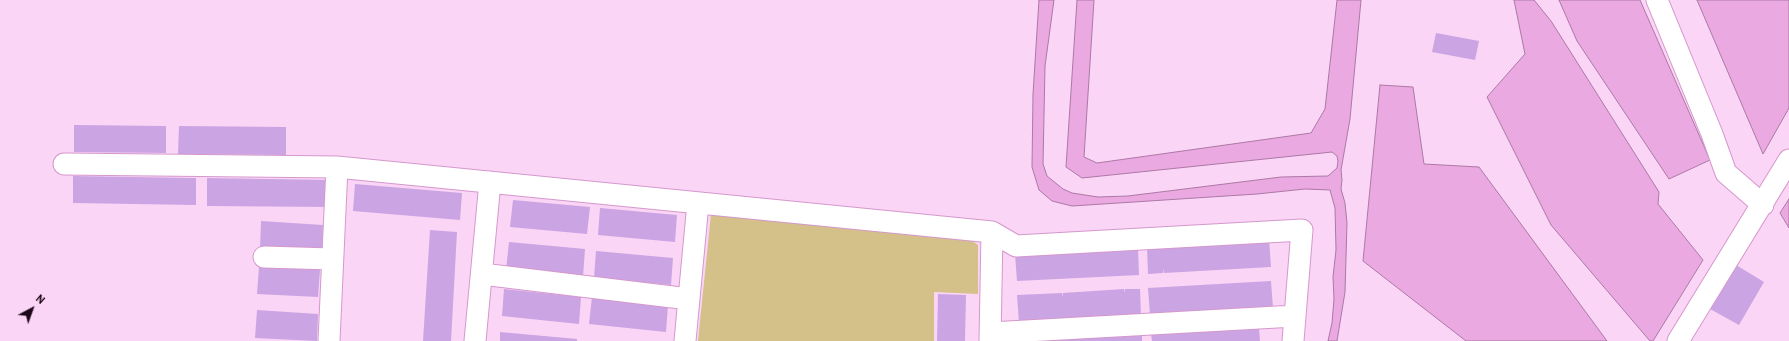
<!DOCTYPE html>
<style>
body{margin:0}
#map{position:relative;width:1789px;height:341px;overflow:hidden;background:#fbd5f5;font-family:Overpass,sans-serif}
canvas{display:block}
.north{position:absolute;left:12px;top:289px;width:40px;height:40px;-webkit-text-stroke:3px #fbd5f5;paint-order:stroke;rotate:41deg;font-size:11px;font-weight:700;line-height:16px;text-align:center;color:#1d071a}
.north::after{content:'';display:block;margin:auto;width:14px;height:18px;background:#1d071a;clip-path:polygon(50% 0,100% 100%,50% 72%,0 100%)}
</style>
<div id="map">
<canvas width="1789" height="341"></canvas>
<div class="north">N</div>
</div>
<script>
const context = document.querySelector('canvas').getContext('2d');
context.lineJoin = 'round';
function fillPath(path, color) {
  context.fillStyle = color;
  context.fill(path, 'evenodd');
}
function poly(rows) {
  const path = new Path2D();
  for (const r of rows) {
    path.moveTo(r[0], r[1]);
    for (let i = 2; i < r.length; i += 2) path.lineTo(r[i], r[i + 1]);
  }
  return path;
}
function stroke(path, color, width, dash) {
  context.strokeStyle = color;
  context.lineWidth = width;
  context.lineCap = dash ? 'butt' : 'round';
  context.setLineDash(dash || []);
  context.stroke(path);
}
fillPath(poly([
 [711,214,971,240,978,245,978,294,934,292,934,341,698,341]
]), '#d4c18a');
const water = poly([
 [1039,0,1054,0,1045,66,1043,164,1047,176,1063,189,1072,193,1098,197,1128,196,1281,177,1328,176,1337,168,1338,161,1337,156,1332,152,1082,178,1066,167,1077,0,1094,0,1084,157,1097,163,1311,133,1325,109,1337,0,1361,0,1350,119,1341,170,1342,180,1341,189,1345,203,1347,223,1345,292,1337,341,1328,341,1332,323,1334,299,1333,277,1336,250,1335,208,1330,190,1305,189,1257,194,1072,206,1052,201,1039,190,1032,167,1033,94,1039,0],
 [1514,0,1534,0,1551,21,1659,192,1658,204,1703,260,1653,341,1650,341,1551,225,1487,97,1525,54,1514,0],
 [1559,0,1640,0,1710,160,1669,179,1577,41,1559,0],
 [1697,0,1789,0,1789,108,1763,154,1697,0],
 [1380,85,1413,87,1424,164,1479,167,1607,341,1466,341,1363,261,1380,85],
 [1789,199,1789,228,1780,213,1789,199]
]);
fillPath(water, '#eaa9e1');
stroke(water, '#ac78a5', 1);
fillPath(poly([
 [1436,33,1479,41,1475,60,1432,52],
 [74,125,166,126,166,153,74,152],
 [179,126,286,127,286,155,178,154],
 [73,176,196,178,196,205,73,203],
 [207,178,330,180,330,207,207,206],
 [355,184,462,193,460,220,353,211],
 [513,200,590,207,587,234,510,227],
 [600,208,677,215,675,242,598,235],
 [261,221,323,225,322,252,260,249],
 [430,230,457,232,451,341,423,341],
 [1269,239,1271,267,1164,273,1164,269,1163,273,1148,274,1147,247],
 [509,242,585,249,583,277,506,270],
 [1138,247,1139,275,1017,281,1015,254],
 [596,251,673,258,671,285,594,278],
 [1736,265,1764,282,1739,325,1710,309],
 [259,267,320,270,318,297,257,294],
 [1271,281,1273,308,1150,315,1148,288],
 [504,289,581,297,579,324,502,316],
 [1124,289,1124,293,1125,289,1140,289,1141,316,1096,318,1095,314,1095,318,1019,323,1017,295,1062,293,1063,297,1063,293],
 [938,294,966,295,965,341,937,341],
 [592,297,668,305,666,332,589,324],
 [257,310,318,314,317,341,255,338],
 [1259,328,1260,341,1152,341,1151,334],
 [500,332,577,339,577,341,500,341],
 [1142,335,1142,341,1054,341,1054,340]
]), '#cba4e4');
const street = poly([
 [1657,0,1712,134,1726,173,1763,205],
 [64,164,337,167,992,232,1016,246,1302,230,1293,341],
 [264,257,332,259],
 [482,274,689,299],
 [990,333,1295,316],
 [329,341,337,167],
 [475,341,490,182],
 [685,341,698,203],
 [990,341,992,232],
 [1678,341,1789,160]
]);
stroke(street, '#d598cc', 23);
stroke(street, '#fff', 21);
</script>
